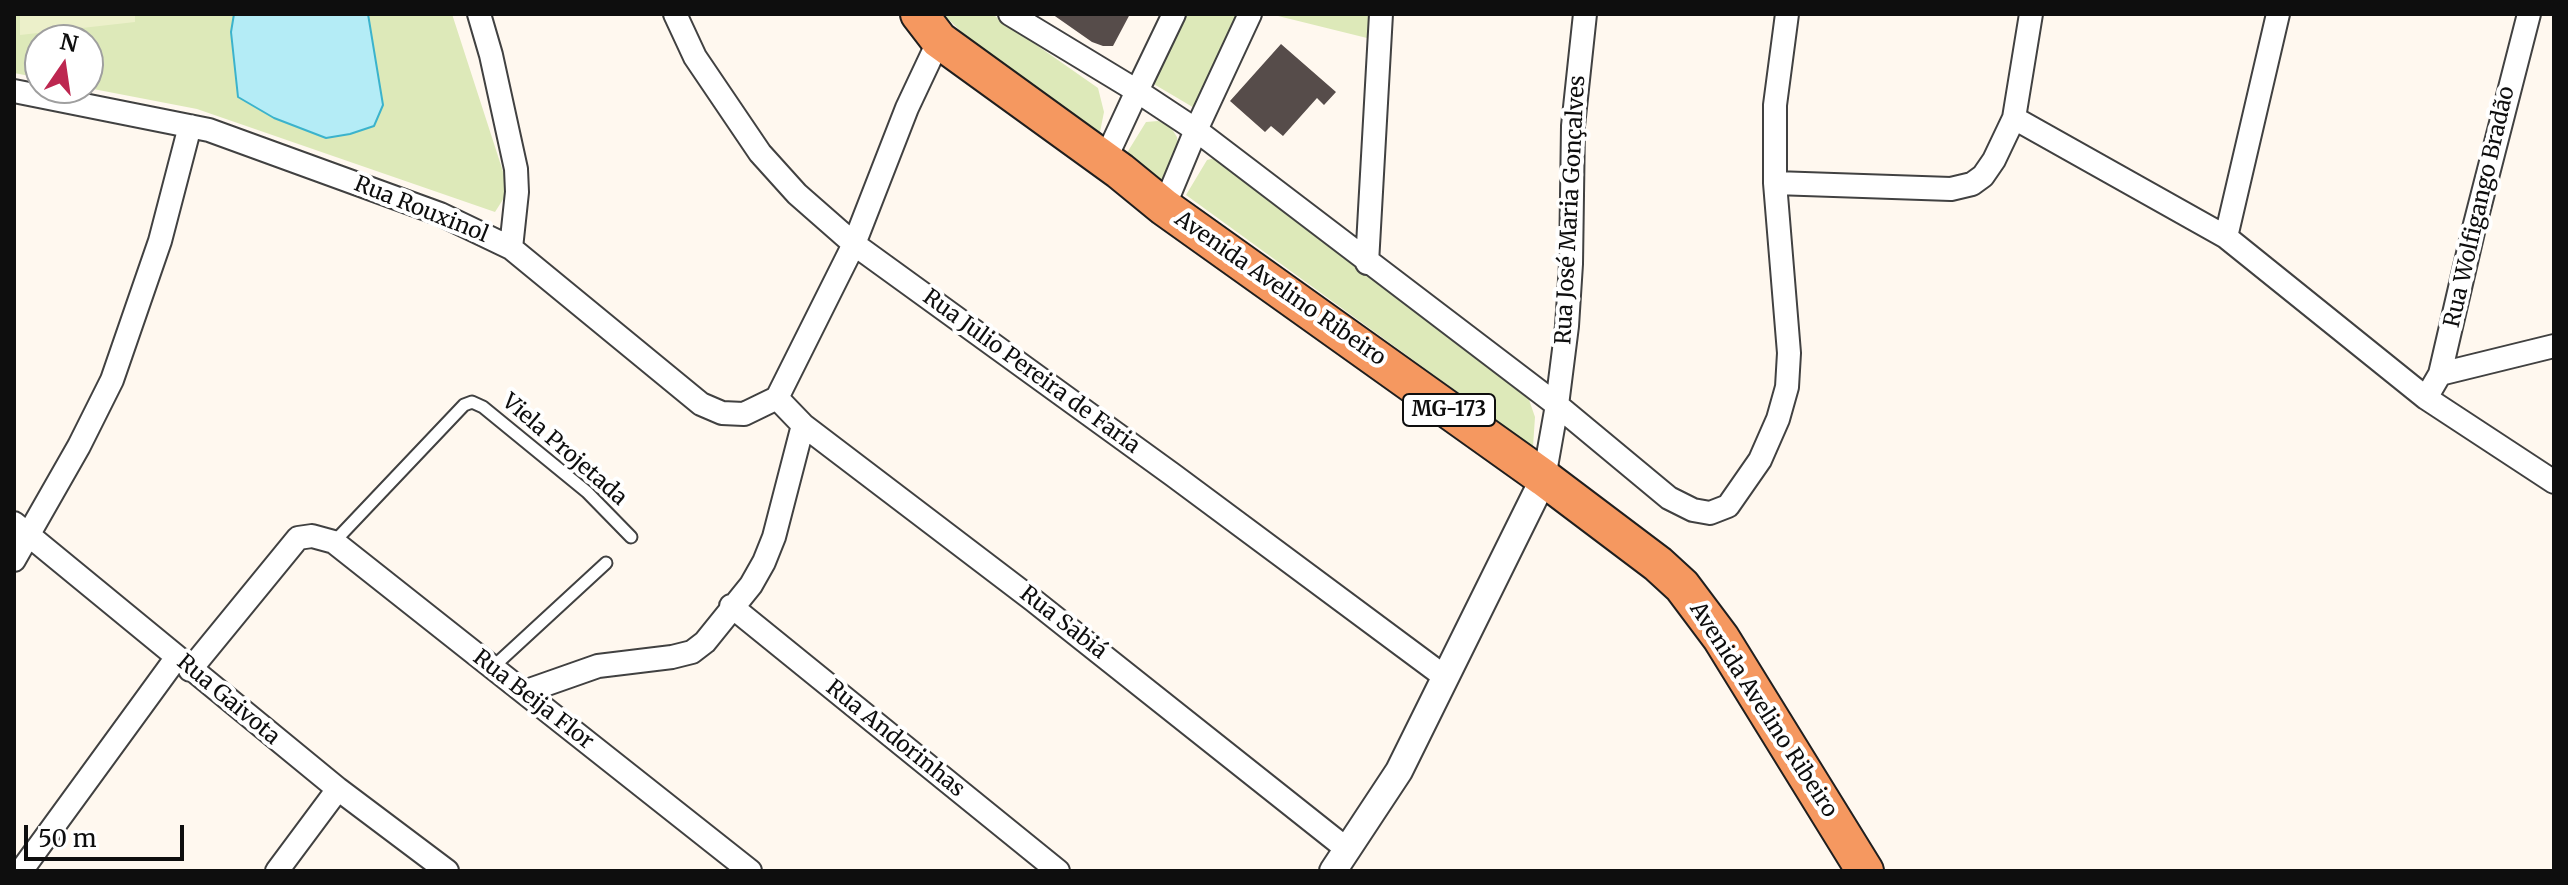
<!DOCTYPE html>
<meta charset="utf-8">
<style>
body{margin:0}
#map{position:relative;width:2568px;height:885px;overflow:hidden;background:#fff8ef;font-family:Merriweather,serif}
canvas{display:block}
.frame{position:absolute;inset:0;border:16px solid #0e0e0e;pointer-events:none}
.north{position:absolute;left:24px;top:24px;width:80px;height:80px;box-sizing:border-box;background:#fff;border:2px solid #9f9f9f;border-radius:50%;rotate:13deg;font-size:22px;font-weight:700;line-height:32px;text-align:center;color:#0e0e0e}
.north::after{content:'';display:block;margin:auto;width:28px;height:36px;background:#bd2750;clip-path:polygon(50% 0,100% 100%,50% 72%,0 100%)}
.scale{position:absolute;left:24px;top:825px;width:160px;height:36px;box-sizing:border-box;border:4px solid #0e0e0e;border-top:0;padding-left:10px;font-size:24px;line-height:28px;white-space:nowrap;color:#0e0e0e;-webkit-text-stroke:6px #fff;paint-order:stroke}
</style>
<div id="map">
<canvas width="2568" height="885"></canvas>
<div class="frame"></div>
<div class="north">N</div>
<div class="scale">50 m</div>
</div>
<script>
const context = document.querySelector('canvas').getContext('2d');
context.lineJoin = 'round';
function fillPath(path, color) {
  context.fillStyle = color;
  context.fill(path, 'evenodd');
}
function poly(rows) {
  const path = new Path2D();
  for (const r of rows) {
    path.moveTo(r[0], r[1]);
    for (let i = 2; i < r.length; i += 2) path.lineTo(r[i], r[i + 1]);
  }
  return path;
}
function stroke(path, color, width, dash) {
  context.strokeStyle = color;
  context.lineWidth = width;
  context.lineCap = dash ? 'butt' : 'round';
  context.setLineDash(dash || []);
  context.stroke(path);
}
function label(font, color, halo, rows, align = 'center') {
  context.font = font + ' Merriweather,serif';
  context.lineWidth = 8;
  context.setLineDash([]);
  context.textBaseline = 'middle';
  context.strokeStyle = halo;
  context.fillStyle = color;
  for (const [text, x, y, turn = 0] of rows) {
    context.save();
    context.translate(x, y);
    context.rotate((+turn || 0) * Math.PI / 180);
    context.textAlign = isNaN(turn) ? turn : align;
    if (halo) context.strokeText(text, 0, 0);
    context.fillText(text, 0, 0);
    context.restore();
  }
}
fillPath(poly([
 [14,14,234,14,231,32,383,106,368,14,452,14,509,190,495,212,197,109,88,88,88,40,40,40,40,78,14,73],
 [943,14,992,14,1098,88,1104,112,1100,132,978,48],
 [1187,14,1240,14,1196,109,1152,83],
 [1270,14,1370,14,1367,38],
 [1158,121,1170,126,1177,137,1178,144,1162,182,1125,156,1146,122],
 [1215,158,1527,394,1535,417,1533,447,1186,195,1207,160]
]), '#dde9b9');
fillPath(poly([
 [20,14,135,14,135,22,20,35]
]), '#ecf0ca');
const water = poly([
 [234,14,368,14,383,105,374,126,350,134,326,138,274,118,238,97,231,32,234,14]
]);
fillPath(water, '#b4ecf6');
stroke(water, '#3bb3cc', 2);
fillPath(poly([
 [1052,14,1130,14,1113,46,1103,46,1092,42],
 [1281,44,1336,92,1324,105,1317,98,1283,136,1271,126,1265,132,1230,101]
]), '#564c4a');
const service = poly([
 [334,542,464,405,472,402,483,407,587,492,631,537],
 [492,668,606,563]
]);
const minor = poly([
 [479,14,491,55,516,169,517,192,511,248],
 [675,14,695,57,760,153,797,194,854,244,1173,475,1445,677],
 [1010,14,1137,91,1105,160],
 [1174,14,1137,91,1196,130,1557,405,1567,326,1571,264,1573,126,1585,14],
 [14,91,209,130,440,214,511,248,701,404,722,413,744,414,777,398],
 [2014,118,2226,237,2426,398,2554,482],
 [1775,183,1951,189,1972,184,1983,176,1994,160,2014,118,2031,14],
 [1164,207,1196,130,1250,14],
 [2226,237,2278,14],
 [1367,263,1381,14],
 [2440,374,2554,346],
 [777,398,803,425,1033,600,1348,850],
 [777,398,854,244,907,108,939,40],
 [2426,398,2440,374,2473,232,2529,14],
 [1544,478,1557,405,1669,498,1693,510,1710,513,1728,506,1760,460,1778,419,1787,387,1789,353,1775,183,1775,105,1787,14],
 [14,523,338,789,447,871],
 [14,560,79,446,112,380,160,241,190,126],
 [731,606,1058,871],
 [190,670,298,538,312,536,334,542,750,871],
 [524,692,598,666,672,657,692,652,705,642,751,585,764,562,774,537,803,425],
 [21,871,177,657],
 [277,871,338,789]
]);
const tertiary = poly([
 [1333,871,1399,771,1544,478]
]);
const trunk = poly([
 [919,14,939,40,1120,171,1164,207,1544,478,1658,564,1682,586,1721,638,1865,871]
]);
stroke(service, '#414141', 15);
stroke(minor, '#414141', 26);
stroke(tertiary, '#414141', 30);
stroke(trunk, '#1f1f1f', 40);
stroke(service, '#fff', 11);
stroke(minor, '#fff', 22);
stroke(tertiary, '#fff', 26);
stroke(trunk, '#f59860', 36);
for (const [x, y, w] of [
 [1449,410,92]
]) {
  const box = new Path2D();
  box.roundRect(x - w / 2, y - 16, w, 32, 6);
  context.fillStyle = '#fff';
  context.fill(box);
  stroke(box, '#0e0e0e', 2);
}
label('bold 20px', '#0e0e0e', null, [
 ["MG-173",1449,410]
]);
label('22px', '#0e0e0e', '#fff', [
 ["Rua Wolfigango Bradão",2480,207,-77],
 ["Rua Rouxinol",421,210,22],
 ["Rua José Maria Gonçalves",1571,210,-87],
 ["Avenida Avelino Ribeiro",1280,289,35],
 ["Rua Julio Pereira de Faria",1031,372,36],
 ["Viela Projetada",564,450,41],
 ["Rua Sabiá",1063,623,38],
 ["Rua Gaivota",228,700,40],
 ["Rua Beija Flor",533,700,38],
 ["Avenida Avelino Ribeiro",1763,710,57],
 ["Rua Andorinhas",895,739,39]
]);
</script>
